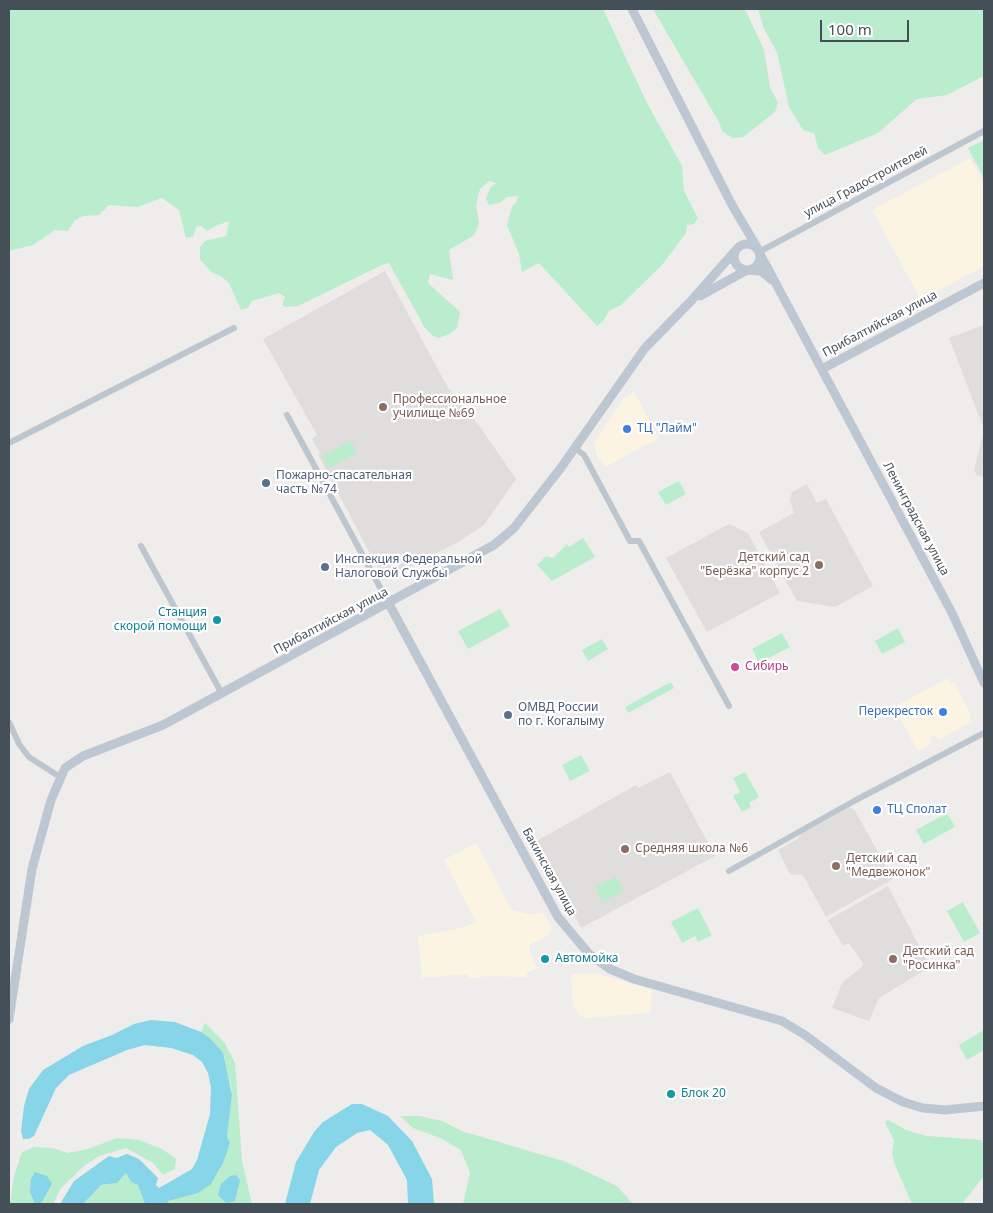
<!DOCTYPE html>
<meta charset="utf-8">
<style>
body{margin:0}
#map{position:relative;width:993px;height:1213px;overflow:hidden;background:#efecec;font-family:"Noto Sans",sans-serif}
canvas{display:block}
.frame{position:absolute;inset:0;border:10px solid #454f58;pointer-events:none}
.scale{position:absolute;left:820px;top:20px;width:89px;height:22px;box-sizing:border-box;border:2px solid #454f58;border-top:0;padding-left:6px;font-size:15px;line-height:18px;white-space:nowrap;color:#454f58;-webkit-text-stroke:4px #fff;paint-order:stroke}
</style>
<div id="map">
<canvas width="993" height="1213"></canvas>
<div class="frame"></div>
<div class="scale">100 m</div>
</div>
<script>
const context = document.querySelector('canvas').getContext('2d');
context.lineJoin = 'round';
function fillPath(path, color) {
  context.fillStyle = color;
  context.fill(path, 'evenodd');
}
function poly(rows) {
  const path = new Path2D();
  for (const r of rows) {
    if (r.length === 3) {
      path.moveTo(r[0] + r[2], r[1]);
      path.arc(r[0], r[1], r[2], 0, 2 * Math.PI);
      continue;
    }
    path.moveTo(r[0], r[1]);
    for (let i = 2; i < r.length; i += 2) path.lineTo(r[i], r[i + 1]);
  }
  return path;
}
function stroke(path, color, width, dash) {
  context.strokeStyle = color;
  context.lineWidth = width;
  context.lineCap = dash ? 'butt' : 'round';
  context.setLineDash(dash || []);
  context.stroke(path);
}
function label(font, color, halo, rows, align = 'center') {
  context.font = font + ' "Noto Sans",sans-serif';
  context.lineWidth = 4.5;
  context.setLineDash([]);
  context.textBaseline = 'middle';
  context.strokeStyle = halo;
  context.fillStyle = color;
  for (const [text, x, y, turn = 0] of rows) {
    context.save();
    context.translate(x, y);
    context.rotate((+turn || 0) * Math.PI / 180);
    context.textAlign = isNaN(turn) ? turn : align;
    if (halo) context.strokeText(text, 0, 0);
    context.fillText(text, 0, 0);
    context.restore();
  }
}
fillPath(poly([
 [970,158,984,185,984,266,921,300,872,210],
 [634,392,659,438,605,467,597,456,594,444,623,398],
 [948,678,951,683,954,682,971,715,969,716,972,722,938,740,935,735,929,738,932,743,918,751,894,707],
 [476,843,512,910,529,914,544,913,552,927,549,935,529,945,531,955,537,968,527,973,526,977,487,976,469,979,468,974,422,978,418,936,461,928,476,922,444,860],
 [597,973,652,990,650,1013,585,1018,580,1016,573,1006,571,974]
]), '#fbf4e3');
fillPath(poly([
 [385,271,448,388,480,427,516,479,484,525,460,541,384,580,318,455,320,454,312,439,317,435,263,339],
 [984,325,984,429,949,338],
 [984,430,984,477,977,476,974,470],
 [807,484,817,503,826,499,873,586,835,607,797,601,759,532,794,513,790,501,792,492],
 [729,524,748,533,780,593,707,632,666,558],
 [670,772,715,856,581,928,535,842,636,785,638,788],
 [849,808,854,809,893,879,826,917,803,875,790,874,778,850,799,838,798,836],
 [888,886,930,967,879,998,869,1021,832,1008,842,983,864,965,849,943,843,946,828,920]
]), '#e0dddd');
fillPath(poly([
 [9,9,603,9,647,103,682,166,684,191,698,218,694,224,687,225,686,233,662,265,621,305,609,311,604,320,597,326,539,263,522,272,519,254,507,225,512,207,517,201,518,196,507,197,500,203,489,205,486,199,490,188,496,183,489,181,480,189,476,205,479,223,476,231,473,236,449,250,453,280,430,274,428,283,460,312,457,328,449,334,439,338,433,336,425,328,389,263,382,265,298,306,286,307,282,305,285,297,279,293,252,301,248,308,241,310,229,283,221,276,211,272,200,259,200,247,205,241,226,236,229,221,213,227,207,231,201,226,196,227,193,237,186,238,179,210,162,198,137,207,109,205,99,215,84,216,75,220,68,231,55,230,33,245,9,251],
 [653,9,745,9,764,50,770,87,778,103,775,112,743,137,733,138,722,131,719,122],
 [758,9,984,9,984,76,947,95,917,99,878,133,825,155,818,148,814,133,803,130,789,107,777,52,764,29],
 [984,140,984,178,968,148],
 [351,441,357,453,329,468,322,456],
 [679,481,686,494,666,505,658,492],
 [583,538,595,557,552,581,537,565,546,556,553,558,567,544,569,547],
 [500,609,510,626,468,649,458,631],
 [898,628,905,642,882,654,875,641],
 [782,633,790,647,759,663,752,649],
 [602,639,608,649,588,661,582,650],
 [671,682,674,688,628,713,625,707],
 [581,755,590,771,570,781,562,765],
 [745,772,759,797,749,803,751,807,742,812,733,796,740,792,733,778],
 [947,813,955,827,924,844,916,830],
 [616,877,623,891,602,902,595,887],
 [963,902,980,933,964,942,947,911],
 [698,908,712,935,698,942,695,936,682,943,671,922],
 [205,1023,224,1042,235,1063,242,1161,252,1204,167,1204,167,1201,218,1173,230,1143,227,1136,232,1095,230,1082,210,1038,201,1032],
 [984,1030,984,1050,967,1060,959,1045],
 [400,1116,419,1116,442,1121,462,1131,566,1162,617,1186,633,1204,463,1204,470,1173,461,1150,440,1138,413,1128],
 [888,1120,906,1130,927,1136,982,1140,984,1147,984,1176,962,1204,912,1204,895,1165,892,1153,894,1141,885,1122],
 [117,1138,139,1140,162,1149,176,1159,175,1169,163,1175,153,1163,126,1148,99,1156,84,1166,61,1188,53,1204,41,1204,52,1184,33,1195,36,1204,10,1204,14,1176,22,1152,34,1147,52,1148,68,1153,88,1149],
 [126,1173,131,1182,138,1185,145,1204,83,1204,101,1185,111,1184,121,1179]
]), '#b9edcd');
fillPath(poly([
 [151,1020,175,1022,201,1032,210,1038,223,1053,232,1095,227,1136,230,1143,223,1163,211,1184,198,1193,168,1201,167,1204,145,1204,138,1185,131,1182,126,1173,117,1183,101,1185,83,1204,60,1204,74,1181,109,1156,116,1158,127,1154,139,1159,158,1178,156,1185,159,1188,192,1169,197,1160,210,1114,211,1088,208,1073,202,1062,193,1055,171,1048,145,1045,127,1050,69,1075,56,1088,34,1136,29,1139,23,1139,21,1131,24,1106,29,1089,43,1070,83,1046,112,1035,134,1024],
 [352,1104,362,1104,388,1116,412,1141,432,1179,434,1204,408,1204,407,1180,400,1167,388,1145,370,1130,357,1133,336,1147,319,1170,310,1204,285,1204,296,1162,314,1132,323,1122],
 [35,1172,47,1176,52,1184,41,1204,35,1204,30,1192,31,1179],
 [236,1175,240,1180,235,1201,226,1203,218,1195,221,1184,230,1176]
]), '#87d5e9');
stroke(poly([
 [759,252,984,131],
 [287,415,389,604],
 [9,443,234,328],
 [575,448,584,455,630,541,639,541,729,706],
 [141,546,222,694],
 [9,722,19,744,29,757,60,777],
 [729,871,856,800,984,733]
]), '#bdc6ce', 6);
stroke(poly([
 [632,9,732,205,758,249],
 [747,257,13],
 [759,252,952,613,984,683],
 [700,296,747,270,761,271,772,280],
 [822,369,984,283],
 [389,604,558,917,589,954,610,969,634,979,782,1021,805,1035,876,1088,903,1102,923,1108,945,1110,984,1106],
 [9,1019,32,869,51,800,65,768,83,756,163,725,494,545,514,528,560,469,645,348,691,301,735,251]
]), '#bcc7d2', 9);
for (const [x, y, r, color] of [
 [383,407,5,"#8d6e63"],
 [627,429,5,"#3f7fe0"],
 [266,483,5,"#5c6f8a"],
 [819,565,5,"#8d6e63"],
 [325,567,5,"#5c6f8a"],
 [217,620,5,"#0f9aa8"],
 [735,667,5,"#d1479c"],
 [943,712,5,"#3f7fe0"],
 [508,715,5,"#5c6f8a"],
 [877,810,5,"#3f7fe0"],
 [625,849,5,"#8d6e63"],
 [836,866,5,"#8d6e63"],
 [545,959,5,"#0f9aa8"],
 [893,959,5,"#8d6e63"],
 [671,1094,5,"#0f9aa8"]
]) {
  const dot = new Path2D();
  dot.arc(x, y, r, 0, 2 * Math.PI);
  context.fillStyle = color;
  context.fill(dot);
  stroke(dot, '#fff', 2);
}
label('12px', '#454f58', '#fff', [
 ["улица Градостроителей",866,182,-28],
 ["Прибалтийская улица",880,324,-28],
 ["Ленинградская улица",916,519,62],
 ["Прибалтийская улица",331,621,-28],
 ["Бакинская улица",549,872,61]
]);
label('12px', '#785e54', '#fff', [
 ["Профессиональное",393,400],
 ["училище №69",393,414],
 ["Детский сад",809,558,"right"],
 ["\"Берёзка\" корпус 2",809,572,"right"],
 ["Средняя школа №6",635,849],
 ["Детский сад",846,859],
 ["\"Медвежонок\"",846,873],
 ["Детский сад",903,952],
 ["\"Росинка\"",903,966]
], 'left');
label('12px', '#366cbe', '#fff', [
 ["ТЦ \"Лайм\"",637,429],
 ["Перекресток",933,712,"right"],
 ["ТЦ Сполат",887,810]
], 'left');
label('12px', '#4e5e75', '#fff', [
 ["Пожарно-спасательная",276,476],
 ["часть №74",276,490],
 ["Инспекция Федеральной",335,560],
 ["Налоговой Службы",335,574],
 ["ОМВД России",518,708],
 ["по г. Когалыму",518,722]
], 'left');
label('12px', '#0d838f', '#fff', [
 ["Станция",207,613,"right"],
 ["скорой помощи",207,627,"right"],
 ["Автомойка",555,959],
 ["Блок 20",681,1094]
], 'left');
label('12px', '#b23c85', '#fff', [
 ["Сибирь",745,667]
], 'left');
</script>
